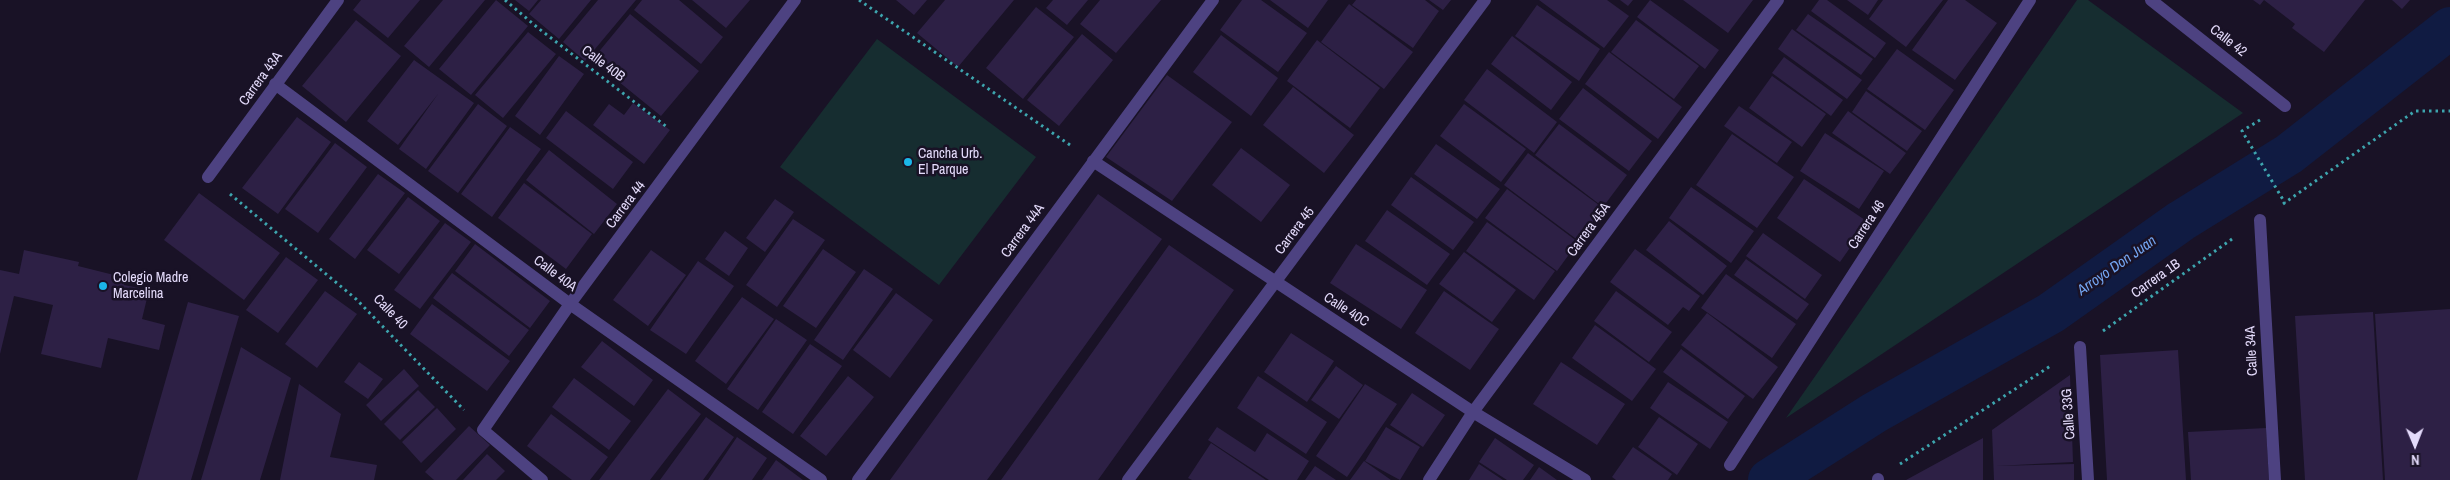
<!DOCTYPE html>
<style>
body{margin:0}
#map{position:relative;width:2450px;height:480px;overflow:hidden;background:#191226;font-family:"Archivo Narrow",sans-serif}
canvas{display:block}
.north{position:absolute;left:2390px;top:420px;width:50px;height:50px;-webkit-text-stroke:4px #191226;paint-order:stroke;rotate:179deg;font-size:14px;font-weight:700;line-height:20px;text-align:center;color:#e4dbfb}
.north::after{content:'';display:block;margin:auto;width:18px;height:22px;background:#e4dbfb;clip-path:polygon(50% 0,100% 100%,50% 72%,0 100%)}
</style>
<div id="map">
<canvas width="2450" height="480"></canvas>
<div class="north">N</div>
</div>
<script>
const context = document.querySelector('canvas').getContext('2d');
context.lineJoin = 'round';
function fillPath(path, color) {
  context.fillStyle = color;
  context.fill(path, 'evenodd');
}
function poly(rows) {
  const path = new Path2D();
  for (const r of rows) {
    path.moveTo(r[0], r[1]);
    for (let i = 2; i < r.length; i += 2) path.lineTo(r[i], r[i + 1]);
  }
  return path;
}
function stroke(path, color, width, dash) {
  context.strokeStyle = color;
  context.lineWidth = width;
  context.lineCap = dash ? 'butt' : 'round';
  context.setLineDash(dash || []);
  context.stroke(path);
}
function label(font, color, halo, rows, align = 'center') {
  context.font = font + ' "Archivo Narrow",sans-serif';
  context.lineWidth = 5;
  context.setLineDash([]);
  context.textBaseline = 'middle';
  context.strokeStyle = halo;
  context.fillStyle = color;
  for (const [text, x, y, turn = 0] of rows) {
    context.save();
    context.translate(x, y);
    context.rotate((+turn || 0) * Math.PI / 180);
    context.textAlign = isNaN(turn) ? turn : align;
    if (halo) context.strokeText(text, 0, 0);
    context.fillText(text, 0, 0);
    context.restore();
  }
}
fillPath(poly([
 [2077,0,2088,0,2243,113,1786,418],
 [877,39,1036,157,939,285,780,167]
]), '#162d30');
stroke(poly([
 [1769,480,1874,413,2051,313,2181,221,2289,154,2450,28]
]), '#101b42', 42);
fillPath(poly([
 [361,0,420,0,388,38,353,10],
 [443,0,485,0,429,67,404,46],
 [496,0,528,26,471,95,439,69],
 [515,0,538,0,529,11],
 [541,0,591,0,559,39,529,14],
 [598,0,636,0,585,61,563,42],
 [642,0,679,0,723,37,701,64,634,10],
 [692,0,750,0,726,28],
 [896,0,927,0,914,15],
 [945,0,1014,0,958,67,917,33],
 [1053,0,1088,0,1067,25,1046,8],
 [1100,0,1161,0,1116,53,1080,24],
 [1242,0,1261,0,1307,33,1278,72,1220,30],
 [1270,0,1328,0,1308,28],
 [1356,0,1425,0,1439,11,1413,48,1352,5],
 [1429,0,1451,0,1443,10],
 [1539,0,1607,0,1629,16,1604,48],
 [1620,0,1633,0,1628,6],
 [1650,0,1719,50,1705,69,1637,17],
 [1683,0,1753,0,1728,33],
 [1819,0,1827,0,1886,43,1875,58,1811,11],
 [1847,0,1878,0,1868,15],
 [1883,0,1943,0,1906,47,1869,19],
 [1948,0,1965,0,1997,23,1955,80,1912,50],
 [2253,0,2264,0,2260,5],
 [2264,0,2365,0,2324,52,2292,28,2295,24],
 [2392,0,2410,0,2402,9],
 [1349,4,1413,52,1384,89,1321,42],
 [1537,5,1600,49,1579,81,1515,36],
 [1036,7,1074,37,1023,99,986,68],
 [630,14,699,71,661,116,592,60],
 [1808,14,1873,59,1861,75,1796,30],
 [356,20,401,56,346,122,302,86],
 [1636,20,1699,66,1674,99,1611,52],
 [1792,29,1862,80,1847,99,1778,49],
 [528,32,556,54,503,118,475,95],
 [1082,34,1113,60,1059,126,1027,100],
 [1221,35,1278,78,1251,116,1193,72],
 [1512,36,1572,82,1551,110,1491,64],
 [1317,40,1380,88,1350,128,1287,81],
 [1897,49,1954,90,1925,130,1867,89],
 [1609,52,1682,107,1658,139,1585,84],
 [559,56,584,74,540,135,515,116],
 [1784,57,1843,100,1831,116,1772,73],
 [414,60,474,103,426,169,399,149,438,94,398,145,367,121],
 [1487,69,1557,122,1534,153,1464,100],
 [1167,75,1232,122,1172,201,1106,157],
 [1772,76,1826,114,1802,147,1749,108],
 [1293,87,1354,135,1324,173,1263,125],
 [1583,88,1652,141,1629,171,1559,119],
 [1866,91,1922,131,1907,151,1852,112],
 [633,103,670,130,644,164,593,125,609,104,624,115],
 [478,104,507,126,458,193,428,171],
 [1464,104,1526,149,1501,182,1440,136],
 [1739,106,1792,142,1777,163,1724,126],
 [566,111,633,162,613,189,546,138],
 [1848,111,1906,153,1890,174,1832,133],
 [297,117,331,142,278,214,242,188],
 [1559,124,1627,175,1603,207,1535,155],
 [510,127,541,149,492,217,461,194],
 [1825,133,1884,171,1859,209,1800,171],
 [1732,134,1794,177,1757,228,1696,185],
 [335,143,367,167,318,233,285,209],
 [1436,144,1500,189,1477,219,1414,174],
 [1241,148,1290,185,1261,222,1212,185],
 [549,150,617,204,594,234,526,180],
 [1528,153,1603,208,1579,241,1504,185],
 [378,174,405,193,355,259,329,239],
 [1411,177,1474,222,1453,250,1391,205],
 [1804,179,1868,222,1840,262,1777,218],
 [524,183,592,234,566,269,498,218],
 [1691,187,1754,231,1731,263,1669,218],
 [1507,189,1578,242,1557,271,1485,218],
 [199,193,280,253,244,300,164,240],
 [1098,194,1162,239,1031,420,987,480,890,480],
 [408,197,440,221,399,274,367,250],
 [775,199,794,212,765,252,746,238],
 [1387,210,1450,254,1427,285,1365,241],
 [793,219,825,240,777,307,746,285],
 [1669,221,1727,266,1703,295,1646,250],
 [1487,222,1555,271,1534,300,1466,251],
 [445,223,471,242,420,309,394,290],
 [725,231,748,248,729,276,705,259],
 [1763,233,1822,275,1805,299,1746,256],
 [475,244,550,301,530,328,455,271],
 [1356,244,1427,290,1401,329,1330,283],
 [1169,245,1234,290,1098,480,1001,480],
 [823,249,856,272,816,328,783,306],
 [1635,249,1700,296,1689,311,1683,307,1668,325,1610,282],
 [24,250,79,262,78,266,126,278,124,285,149,290,142,319,165,325,159,350,108,338,101,368,41,354,53,305,14,296,0,354,0,270,19,274],
 [651,250,686,275,648,326,613,300],
 [1464,252,1516,290,1492,322,1439,284],
 [286,257,318,280,278,333,246,310],
 [1746,259,1809,304,1797,320,1734,275],
 [698,261,734,286,686,354,650,330],
 [864,269,893,289,843,360,814,340],
 [452,273,529,330,509,356,433,298],
 [1726,274,1796,324,1772,358,1701,308],
 [325,291,357,314,317,368,285,344],
 [1444,291,1499,329,1470,370,1415,333],
 [1616,291,1672,332,1649,362,1594,321],
 [896,293,933,320,890,378,853,350],
 [742,297,774,319,726,384,695,361],
 [188,302,239,316,191,480,137,480],
 [432,304,510,361,487,391,410,334],
 [2450,309,2450,480,2385,480,2375,314],
 [2373,312,2383,480,2305,480,2295,316],
 [1707,313,1778,367,1753,399,1681,345],
 [776,319,807,340,758,410,727,389],
 [1595,325,1656,369,1632,401,1572,358],
 [1291,333,1334,361,1307,402,1264,372],
 [602,341,653,380,634,406,581,367],
 [810,344,842,366,793,434,762,412],
 [241,347,291,378,260,480,201,480],
 [1681,349,1745,396,1728,419,1663,372],
 [2178,350,2186,480,2107,480,2100,355],
 [359,362,383,379,368,399,344,382],
 [1561,362,1625,404,1597,445,1533,404],
 [1336,366,1363,385,1339,419,1311,400],
 [404,369,419,386,381,421,366,405],
 [2070,375,2073,462,1996,466,2074,464,2074,480,1994,480,1992,430],
 [848,376,874,397,826,456,800,436],
 [1258,376,1327,422,1306,454,1237,408],
 [574,378,631,421,609,450,552,407],
 [1668,382,1728,422,1710,449,1650,408],
 [299,384,341,414,330,457,377,465,374,480,280,480],
 [1365,384,1397,404,1347,477,1316,456],
 [668,389,701,414,650,480,599,480],
 [418,390,435,407,400,440,384,424],
 [1412,393,1445,415,1423,447,1390,425],
 [437,408,456,429,421,463,402,442],
 [551,414,608,457,590,480,572,480,527,446],
 [706,417,734,437,703,480,660,480],
 [1659,417,1698,444,1677,475,1638,447],
 [469,426,490,445,456,480,434,480,425,472],
 [1217,427,1255,452,1267,433,1309,461,1297,480,1269,480,1208,440],
 [1386,427,1420,447,1400,480,1365,461],
 [2266,428,2269,480,2191,480,2188,432],
 [737,437,767,458,752,480,708,480],
 [1495,438,1534,465,1523,480,1507,480,1479,462],
 [1983,438,1983,480,1906,480],
 [1211,443,1266,480,1192,480,1188,478],
 [1633,447,1672,474,1668,480,1616,480,1612,477],
 [487,454,505,471,496,480,463,480],
 [776,460,803,480,762,480],
 [1364,461,1391,480,1350,480],
 [1479,464,1503,480,1469,480],
 [1315,466,1336,480,1305,480],
 [1539,467,1557,480,1530,480]
]), '#2d2045');
stroke(poly([
 [505,0,538,28,667,127],
 [859,0,1070,145],
 [2260,120,2242,131,2285,203],
 [230,194,356,299,464,410],
 [2283,204,2415,111,2450,111],
 [2103,331,2232,239],
 [1900,464,2052,365]
]), '#3da5ae', 3, [2.5, 4]);
stroke(poly([
 [2151,0,2285,106],
 [275,84,570,304,821,480],
 [1093,161,1473,412,1585,480],
 [208,177,338,0],
 [2260,220,2275,480],
 [2080,347,2088,480],
 [1730,465,2030,0],
 [1878,479,1878,480],
 [542,480,483,430,570,304,795,0],
 [858,480,1213,0],
 [1128,480,1485,0],
 [1429,480,1473,412,1778,0]
]), '#4d4281', 12);
for (const [x, y, r, color] of [
 [908,162,5,"#1bb6e8"],
 [103,286,5,"#1bb6e8"]
]) {
  const dot = new Path2D();
  dot.arc(x, y, r, 0, 2 * Math.PI);
  context.fillStyle = color;
  context.fill(dot);
  stroke(dot, '#191226', 2);
}
label('14px', '#e4dbfb', '#191226', [
 ["Calle 42",2228,41,38],
 ["Calle 40B",603,64,37],
 ["Carrera 43A",261,79,-54],
 ["Carrera 44",626,205,-53],
 ["Carrera 46",1867,225,-57],
 ["Carrera 45A",1589,230,-54],
 ["Carrera 44A",1023,231,-54],
 ["Carrera 45",1295,231,-53],
 ["Calle 40A",555,274,37],
 ["Carrera 1B",2156,279,-35],
 ["Calle 40C",1346,310,33],
 ["Calle 40",390,312,46],
 ["Calle 34A",2252,351,-93],
 ["Calle 33G",2069,414,-94]
]);
label('14px', '#e4dbfb', '#191226', [
 ["Cancha Urb.",918,154],
 ["El Parque",918,170],
 ["Colegio Madre",113,278],
 ["Marcelina",113,294]
], 'left');
label('italic 15px', '#74a5f1', '#191226', [
 ["Arroyo Don Juan",2117,266,-35]
]);
</script>
